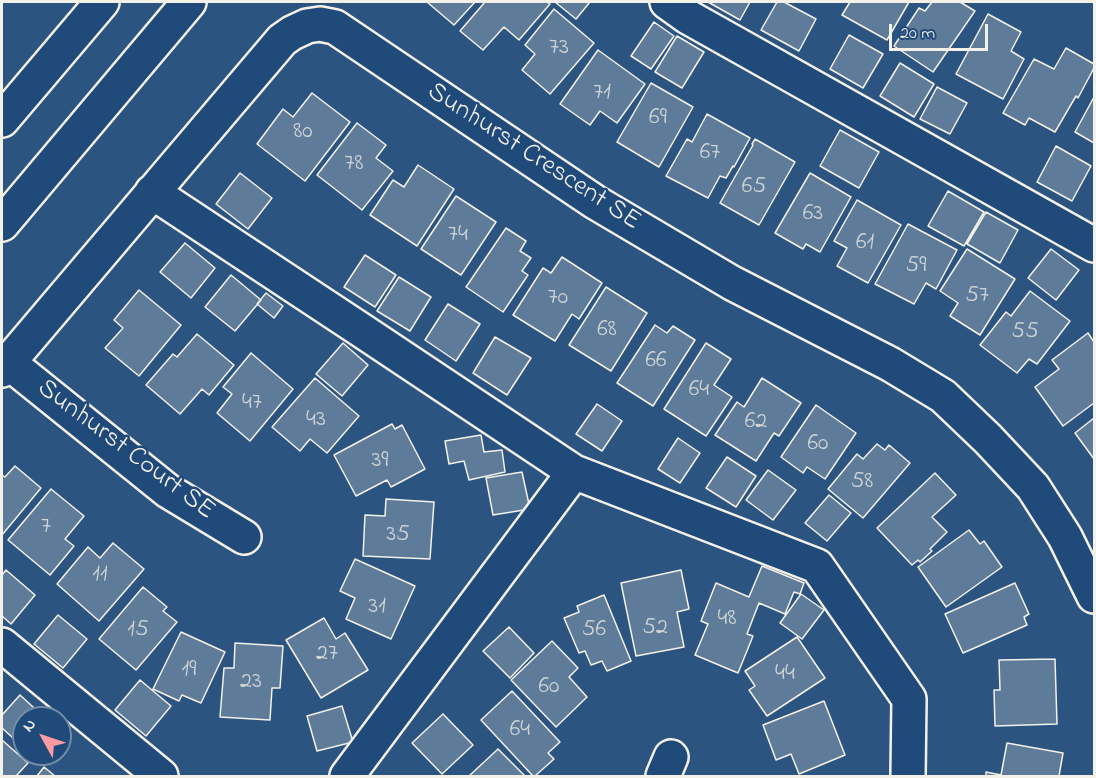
<!DOCTYPE html>
<style>
body{margin:0}
#map{position:relative;width:1096px;height:778px;overflow:hidden;background:#2c5481;font-family:"Indie Flower",sans-serif}
canvas{display:block}
.frame{position:absolute;inset:0;border:3px solid #f4f1e8;pointer-events:none}
.north{position:absolute;left:12px;top:706px;width:60px;height:60px;box-sizing:border-box;background:#1f4a7a;border:2px solid #748da6;border-radius:50%;rotate:310deg;font-size:16px;font-weight:700;line-height:24px;text-align:center;color:#f4f1e8}
.north::after{content:'';display:block;margin:auto;width:21px;height:27px;background:#ff9aa2;clip-path:polygon(50% 0,100% 100%,50% 72%,0 100%)}
.scale{position:absolute;left:889px;top:24px;width:99px;height:27px;box-sizing:border-box;border:3px solid #f4f1e8;border-top:0;padding-left:8px;font-size:18px;line-height:21px;white-space:nowrap;color:#f4f1e8;-webkit-text-stroke:4px #1f4a7a;paint-order:stroke}
</style>
<div id="map">
<canvas width="1096" height="778"></canvas>
<div class="frame"></div>
<div class="north">N</div>
<div class="scale">20 m</div>
</div>
<script>
const context = document.querySelector('canvas').getContext('2d');
context.lineJoin = 'round';
function fillPath(path, color) {
  context.fillStyle = color;
  context.fill(path, 'evenodd');
}
function poly(rows) {
  const path = new Path2D();
  for (const r of rows) {
    path.moveTo(r[0], r[1]);
    for (let i = 2; i < r.length; i += 2) path.lineTo(r[i], r[i + 1]);
  }
  return path;
}
function stroke(path, color, width, dash) {
  context.strokeStyle = color;
  context.lineWidth = width;
  context.lineCap = dash ? 'butt' : 'round';
  context.setLineDash(dash || []);
  context.stroke(path);
}
function label(font, color, halo, rows, align = 'center') {
  context.font = font + ' "Indie Flower",sans-serif';
  context.lineWidth = 5;
  context.setLineDash([]);
  context.textBaseline = 'middle';
  context.strokeStyle = halo;
  context.fillStyle = color;
  for (const [text, x, y, turn = 0] of rows) {
    context.save();
    context.translate(x, y);
    context.rotate((+turn || 0) * Math.PI / 180);
    context.textAlign = isNaN(turn) ? turn : align;
    if (halo) context.strokeText(text, 0, 0);
    context.fillText(text, 0, 0);
    context.restore();
  }
}
const building = poly([
 [427,2,475,2,454,25,427,2],
 [485,2,547,2,550,4,519,40,504,27,483,50,460,31,485,2],
 [555,2,590,2,576,19,555,2],
 [708,2,750,2,740,20,708,2],
 [777,2,784,2,816,19,799,51,761,30,777,2],
 [850,2,909,2,887,40,842,15,850,2],
 [932,2,960,2,975,11,933,72,894,46,919,8,925,11,932,2],
 [554,9,594,43,550,94,522,70,535,54,525,45,554,9],
 [988,14,1021,32,1011,51,1024,59,1003,99,956,74,988,14],
 [654,22,674,36,651,69,631,56,654,22],
 [849,35,883,54,863,88,830,69,849,35],
 [677,36,704,52,682,88,655,72,677,36],
 [1066,48,1094,64,1094,68,1078,98,1076,96,1055,132,1029,118,1025,125,1003,113,1034,59,1054,69,1066,48],
 [598,50,645,84,617,123,600,111,590,125,560,104,598,50],
 [900,63,934,84,914,117,880,96,900,63],
 [651,83,693,107,659,167,617,142,651,83],
 [937,87,967,103,950,134,920,119,937,87],
 [312,93,350,122,305,181,257,144,283,109,293,117,312,93],
 [1094,97,1094,143,1075,132,1094,97],
 [707,114,750,138,734,167,733,166,726,178,720,176,708,198,666,176,687,139,692,142,707,114],
 [357,123,386,145,376,158,393,171,362,210,317,175,357,123],
 [840,130,879,152,859,188,820,166,840,130],
 [755,139,795,162,759,225,720,203,753,145,752,144,755,139],
 [1056,146,1091,166,1072,201,1037,182,1056,146],
 [418,165,454,189,417,246,370,215,393,180,404,187,418,165],
 [240,173,272,198,248,229,216,204,240,173],
 [810,173,851,197,820,252,806,244,803,249,775,233,810,173],
 [948,191,984,212,964,246,928,226,948,191],
 [456,196,496,222,461,275,421,249,456,196],
 [857,200,901,225,868,283,837,266,847,248,834,241,857,200],
 [986,212,1018,230,1000,263,967,244,986,212],
 [908,224,957,250,936,289,926,283,914,304,875,284,908,224],
 [506,228,526,241,520,251,531,258,522,271,528,275,503,312,466,287,506,228],
 [185,243,215,268,191,298,160,272,185,243],
 [967,249,1015,279,980,335,950,316,958,303,940,291,967,249],
 [1051,249,1079,270,1056,300,1028,278,1051,249],
 [365,255,396,275,375,307,344,287,365,255],
 [562,257,602,283,579,319,572,314,555,341,513,315,543,268,551,273,562,257],
 [231,275,261,300,235,331,205,307,231,275],
 [399,277,431,297,410,331,377,311,399,277],
 [606,287,647,313,611,371,569,345,606,287],
 [139,290,181,325,139,376,105,348,123,328,114,320,139,290],
 [1030,291,1070,321,1037,364,1029,359,1017,373,980,345,1006,312,1011,316,1030,291],
 [266,293,283,306,274,318,257,304,266,293],
 [448,304,480,324,456,361,425,340,448,304],
 [655,325,667,333,673,326,695,340,653,406,617,383,655,325],
 [1088,333,1094,342,1094,403,1063,426,1035,387,1059,369,1052,360,1088,333],
 [197,334,234,365,209,395,202,389,180,414,146,385,173,354,177,357,197,334],
 [495,337,531,358,507,395,473,373,495,337],
 [343,343,368,365,342,396,316,374,343,343],
 [706,343,731,359,714,385,732,397,706,436,664,409,706,343],
 [251,353,293,389,250,441,217,413,232,394,223,387,251,353],
 [315,378,359,416,327,453,310,439,300,451,272,427,315,378],
 [762,378,801,403,779,436,774,433,756,461,715,435,737,402,744,407,762,378],
 [597,404,622,421,602,451,576,434,597,404],
 [816,405,856,433,825,479,807,467,803,473,781,457,816,405],
 [1094,418,1094,459,1075,433,1094,418],
 [392,424,395,429,402,425,425,469,391,487,387,480,356,496,334,455,392,424],
 [481,435,484,452,502,450,505,472,469,480,464,461,449,464,445,441,481,435],
 [678,438,700,453,680,483,658,469,678,438],
 [877,444,885,450,889,445,910,463,863,518,828,489,857,454,863,459,877,444],
 [727,457,756,476,736,507,706,488,727,457],
 [15,466,41,488,2,535,2,475,5,477,15,466],
 [768,470,796,490,773,520,746,500,768,470],
 [522,472,530,509,493,515,486,478,522,472],
 [935,473,956,495,932,517,947,532,930,549,932,551,920,562,918,560,912,565,877,528,935,473],
 [51,489,84,516,65,539,74,546,50,575,8,540,51,489],
 [829,495,851,513,827,541,805,523,829,495],
 [386,499,434,502,430,559,363,556,365,515,385,516,386,499],
 [969,530,980,544,984,541,1002,567,946,607,918,567,969,530],
 [113,543,144,569,99,621,57,584,88,547,100,558,113,543],
 [355,559,415,586,391,639,346,619,355,598,340,591,355,559],
 [762,566,804,583,800,594,794,592,785,614,759,603,747,634,753,636,738,673,695,655,708,624,701,621,716,583,749,597,762,566],
 [6,570,35,595,11,624,2,616,2,575,6,570],
 [681,570,689,609,677,612,684,647,636,656,621,583,681,570],
 [1015,583,1029,614,1024,617,1027,625,963,653,945,614,1015,583],
 [143,587,167,607,163,611,177,622,136,670,99,639,143,587],
 [801,594,824,610,802,639,780,623,801,594],
 [604,595,631,661,607,671,602,661,591,665,585,651,579,653,564,618,579,612,577,606,604,595],
 [58,615,87,639,63,668,34,644,58,615],
 [324,618,336,639,345,633,368,670,321,698,286,640,324,618],
 [509,627,534,653,510,678,483,651,509,627],
 [181,632,225,652,201,703,182,695,179,701,153,689,181,632],
 [797,637,825,678,767,716,749,690,755,686,745,671,797,637],
 [552,641,578,668,569,677,587,697,556,727,511,680,552,641],
 [235,643,283,646,280,688,272,688,270,720,220,717,224,668,234,668,235,643],
 [1055,659,1057,724,995,726,994,690,1000,690,999,660,1055,659],
 [140,680,171,706,146,736,115,710,140,680],
 [512,691,560,742,548,753,554,759,535,776,533,776,481,720,512,691],
 [20,695,45,718,24,718,24,745,23,747,2,728,2,715,20,695],
 [824,701,845,755,799,774,791,754,776,760,763,725,824,701],
 [342,706,353,742,317,751,307,716,342,706],
 [443,714,473,745,442,774,412,743,443,714],
 [2,740,28,763,16,776,2,776,2,740],
 [1007,743,1063,753,1059,776,986,776,986,772,1001,775,1007,743],
 [498,749,525,776,469,776,498,749],
 [44,767,55,776,37,776,44,767]
]);
fillPath(building, '#5e7b9a');
stroke(building, '#f4f1e8', 1.5);
const minor = poly([
 [667,2,688,17,1094,245],
 [152,192,364,332,574,472,817,566,909,699,908,776],
 [8,362,168,491,244,537],
 [2,370,282,40,292,33,307,26,320,24,335,27,595,202,732,283,890,364,943,396,988,439,1033,487,1065,537,1094,596],
 [2,645,161,776],
 [347,776,574,472],
 [663,776,671,757]
]);
const major = poly([
 [2,120,102,2],
 [2,224,189,2]
]);
stroke(minor, '#f4f1e8', 38);
stroke(major, '#f4f1e8', 38);
stroke(minor, '#1f4a7a', 33);
stroke(major, '#1f4a7a', 33);
label('24px', '#ced4d4', null, [
 ["73",559,49],
 ["71",602,94],
 ["69",658,119],
 ["80",303,133],
 ["67",710,154],
 ["78",354,165],
 ["65",754,188],
 ["63",813,215],
 ["74",458,236],
 ["61",865,244],
 ["59",916,267],
 ["57",977,297],
 ["70",558,299],
 ["68",607,331],
 ["55",1025,333],
 ["66",656,362],
 ["64",699,391],
 ["47",252,404],
 ["43",316,421],
 ["62",756,423],
 ["60",818,445],
 ["39",380,462],
 ["58",862,483],
 ["7",46,528],
 ["35",398,536],
 ["11",100,576],
 ["31",377,608],
 ["48",727,620],
 ["52",655,629],
 ["15",138,631],
 ["56",594,631],
 ["27",327,655],
 ["19",189,671],
 ["44",785,675],
 ["23",251,683],
 ["60",549,688],
 ["64",520,731]
]);
label('27px', '#f4f1e8', '#1f4a7a', [
 ["Sunhurst Crescent SE",533,158,33],
 ["Sunhurst Court SE",125,451,37]
]);
</script>
